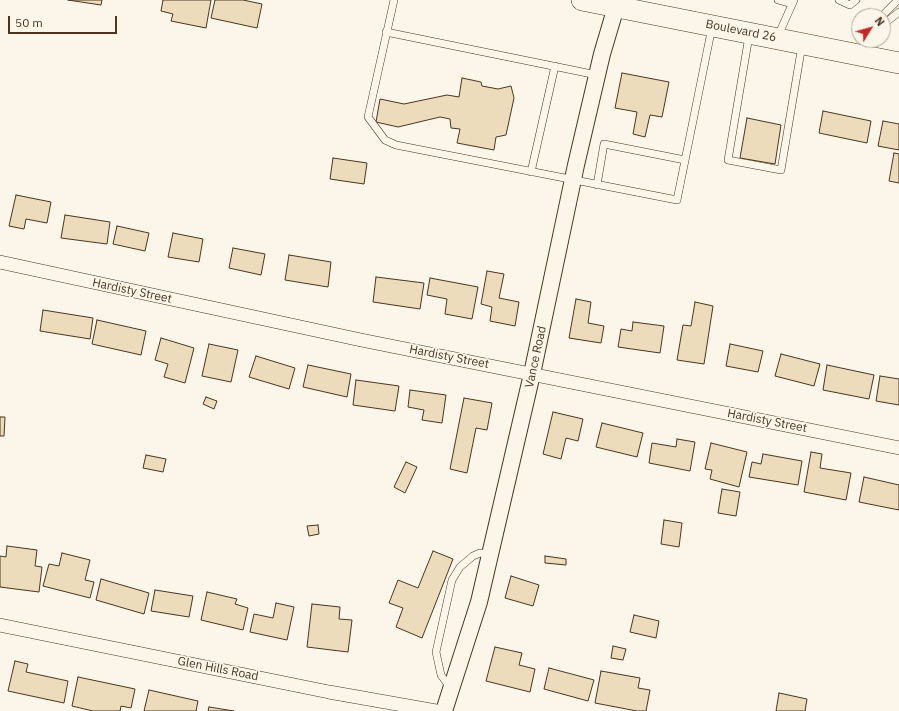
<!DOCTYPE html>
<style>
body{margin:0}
#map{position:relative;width:899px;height:711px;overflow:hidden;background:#fbf6e9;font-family:"IBM Plex Sans",sans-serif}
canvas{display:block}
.north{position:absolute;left:851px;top:8px;width:40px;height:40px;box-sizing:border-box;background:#fbf6e9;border:1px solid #b4a999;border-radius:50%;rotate:53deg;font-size:11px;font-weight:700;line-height:16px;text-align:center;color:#4a3520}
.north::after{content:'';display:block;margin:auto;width:14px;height:18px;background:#c62828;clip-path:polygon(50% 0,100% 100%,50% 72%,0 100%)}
.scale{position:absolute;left:8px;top:16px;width:109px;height:18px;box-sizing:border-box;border:2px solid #4a3520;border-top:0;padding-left:5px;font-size:12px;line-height:14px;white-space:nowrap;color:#4a3520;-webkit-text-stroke:3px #fbf6e9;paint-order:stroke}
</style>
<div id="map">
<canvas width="899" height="711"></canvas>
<div class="north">N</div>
<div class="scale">50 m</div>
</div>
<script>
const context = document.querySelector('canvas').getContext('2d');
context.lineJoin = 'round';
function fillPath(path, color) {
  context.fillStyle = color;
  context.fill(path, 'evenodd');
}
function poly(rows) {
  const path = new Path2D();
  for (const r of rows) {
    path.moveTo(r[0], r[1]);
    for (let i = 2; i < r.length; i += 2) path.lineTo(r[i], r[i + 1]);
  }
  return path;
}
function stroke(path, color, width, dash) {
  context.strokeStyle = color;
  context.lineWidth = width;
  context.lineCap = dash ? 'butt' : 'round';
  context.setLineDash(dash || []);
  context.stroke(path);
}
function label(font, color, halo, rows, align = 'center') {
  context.font = font + ' "IBM Plex Sans",sans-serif';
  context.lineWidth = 3;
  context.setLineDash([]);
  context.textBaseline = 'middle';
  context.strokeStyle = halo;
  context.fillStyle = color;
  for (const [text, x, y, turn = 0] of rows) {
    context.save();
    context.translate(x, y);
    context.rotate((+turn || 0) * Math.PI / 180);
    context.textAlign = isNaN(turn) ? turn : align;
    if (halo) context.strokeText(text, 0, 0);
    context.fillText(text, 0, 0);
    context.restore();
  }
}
const building = poly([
 [68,0,102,0,101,5,68,0],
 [163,0,211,0,206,28,171,21,173,14,161,11,163,0],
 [215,0,243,0,262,4,257,28,211,18,215,0],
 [622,73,669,82,662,117,650,115,645,137,633,134,637,112,615,108,622,73],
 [462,78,481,82,482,86,498,89,511,86,514,98,506,135,496,137,494,150,457,143,460,129,451,128,450,119,440,117,398,127,376,122,380,99,404,104,447,95,459,97,462,78],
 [823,111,871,121,867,143,819,133,823,111],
 [747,118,781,125,775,164,740,158,747,118],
 [883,121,899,124,899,150,878,146,883,121],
 [894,153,899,154,899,183,889,181,894,153],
 [333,158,367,163,364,184,330,179,333,158],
 [16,195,51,202,47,223,26,219,24,229,9,226,16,195],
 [65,215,110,222,107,244,61,238,65,215],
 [117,226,149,233,145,251,113,244,117,226],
 [173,233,203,239,199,262,168,257,173,233],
 [233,248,265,254,261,275,229,268,233,248],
 [289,255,331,262,328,287,285,280,289,255],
 [487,271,504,274,499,298,519,302,515,326,490,321,492,307,481,304,487,271],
 [376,277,424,283,420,309,373,302,376,277],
 [430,278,478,287,472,319,445,314,447,299,427,295,430,278],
 [576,299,591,302,588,323,604,326,601,343,569,338,576,299],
 [695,302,713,306,704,364,677,360,683,325,691,326,695,302],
 [43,310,93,318,90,339,40,331,43,310],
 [97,320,146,331,141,355,92,344,97,320],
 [633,322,664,326,660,353,618,347,621,329,632,331,633,322],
 [161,338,194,348,185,383,164,377,168,364,155,360,161,338],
 [209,344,238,350,231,382,202,376,209,344],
 [730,344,763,351,758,372,726,366,730,344],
 [781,354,820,364,814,386,775,376,781,354],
 [256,356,295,368,289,389,249,377,256,356],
 [308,365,351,374,347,397,303,387,308,365],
 [827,365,874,375,869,399,823,390,827,365],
 [880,376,899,379,899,405,876,401,880,376],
 [356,380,399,386,395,411,353,405,356,380],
 [410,390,446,395,442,423,422,420,424,410,408,407,410,390],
 [206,397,217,401,214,409,203,404,206,397],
 [464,398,492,403,487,430,476,428,467,473,450,469,464,398],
 [553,412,583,419,578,441,566,438,561,459,543,454,553,412],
 [0,417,5,417,4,436,0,436,0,417],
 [602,423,643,433,637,457,596,447,602,423],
 [677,439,695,442,690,471,649,463,652,443,676,447,677,439],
 [711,443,747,452,739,487,710,479,712,470,705,469,711,443],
 [811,452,822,454,820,468,851,473,846,500,804,492,811,452],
 [763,454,802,461,798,485,749,477,752,462,761,464,763,454],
 [146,455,166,459,163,472,143,468,146,455],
 [406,462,417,467,405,493,394,487,406,462],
 [864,477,899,485,899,510,859,502,864,477],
 [722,489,740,492,736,516,718,513,722,489],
 [664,520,682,523,679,547,661,544,664,520],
 [318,525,319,534,309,536,307,526,318,525],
 [7,546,37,550,35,566,42,567,39,592,0,587,0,556,6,557,7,546],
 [433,551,453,559,422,638,396,627,403,608,389,603,398,580,418,588,433,551],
 [62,553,90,560,85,580,94,582,90,598,43,586,49,564,59,566,62,553],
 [545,556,566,559,566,565,545,563,545,556],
 [511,576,539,585,533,606,505,598,511,576],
 [101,579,149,593,144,614,96,600,101,579],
 [155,590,193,596,189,617,151,611,155,590],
 [207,592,237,599,235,604,248,608,243,630,201,620,207,592],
 [276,603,294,607,287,640,250,632,254,614,273,618,276,603],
 [312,604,340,607,339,619,352,620,348,652,307,647,312,604],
 [634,615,659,621,656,638,630,632,634,615],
 [613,646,626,649,623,660,611,658,613,646],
 [495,647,522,653,519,665,535,669,530,692,486,681,495,647],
 [15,661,28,664,26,672,68,681,64,703,8,691,15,661],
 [549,668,594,680,588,701,544,689,549,668],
 [601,671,640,678,638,688,650,690,646,711,637,711,595,703,601,671],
 [78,677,135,689,131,708,121,706,120,711,93,711,72,706,78,677],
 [149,690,198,701,196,711,144,711,149,690],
 [779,693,807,699,805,711,776,711,779,693],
 [209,707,234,711,208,711,209,707]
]);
fillPath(building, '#ecdcbc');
stroke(building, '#4a3520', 1);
const service = poly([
 [394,0,368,117,385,140,396,145,677,200,712,27],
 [778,0,792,4],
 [839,0,850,5,856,0],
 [882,16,898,0],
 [883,21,889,20,899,12],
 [386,32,597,75],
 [749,36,728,160,781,170,802,45],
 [778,36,794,0],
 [866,55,870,40],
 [531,172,555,66],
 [597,185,604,144,685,160],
 [451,689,441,675,436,652,452,580,460,567,473,556,480,553,490,554]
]);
const minor = poly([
 [0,262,361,340,899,448],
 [0,625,329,692,436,711]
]);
const tertiary = poly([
 [444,711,479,602,532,374,576,165,602,54,618,0]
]);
const primary = poly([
 [582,0,899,63]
]);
stroke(service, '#4a3520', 8);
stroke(minor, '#4a3520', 14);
stroke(tertiary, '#4a3520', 18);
stroke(primary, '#4a3520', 22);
stroke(service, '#fbf6e9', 7);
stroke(minor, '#fbf6e9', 13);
stroke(tertiary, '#fbf6e9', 16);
stroke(primary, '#fbf6e9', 21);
label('12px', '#4a3520', '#fbf6e9', [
 ["Boulevard 26",741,31,11],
 ["Hardisty Street",132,291,12],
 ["Hardisty Street",449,357,11],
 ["Vance Road",536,357,-78],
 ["Hardisty Street",767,421,11],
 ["Glen Hills Road",218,669,11]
]);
</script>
